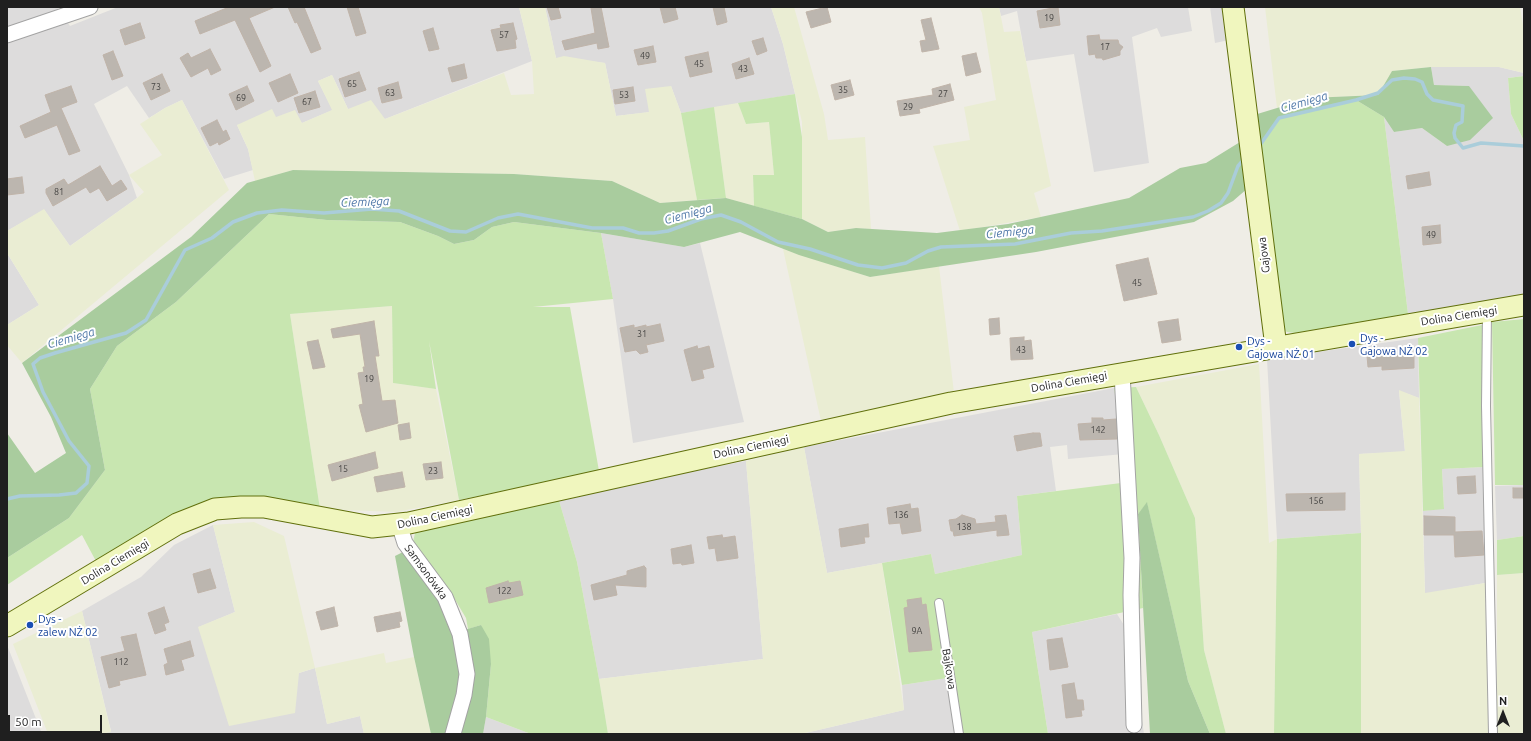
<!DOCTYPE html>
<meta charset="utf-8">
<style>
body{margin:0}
#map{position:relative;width:1531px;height:741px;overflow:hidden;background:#efede6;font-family:Ubuntu,sans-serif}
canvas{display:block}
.frame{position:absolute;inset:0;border:8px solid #1f1f1f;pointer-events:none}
.north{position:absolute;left:1483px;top:693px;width:40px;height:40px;-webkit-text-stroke:3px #fff;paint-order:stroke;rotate:0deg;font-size:11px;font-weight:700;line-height:16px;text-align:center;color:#1f1f1f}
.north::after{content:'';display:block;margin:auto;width:14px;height:18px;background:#1f1f1f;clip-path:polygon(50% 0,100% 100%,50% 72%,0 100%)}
.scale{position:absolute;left:8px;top:715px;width:94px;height:18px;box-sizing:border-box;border:2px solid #1f1f1f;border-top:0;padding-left:5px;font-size:12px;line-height:14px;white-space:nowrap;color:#1f1f1f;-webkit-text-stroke:3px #fff;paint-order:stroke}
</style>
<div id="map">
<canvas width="1531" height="741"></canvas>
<div class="frame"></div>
<div class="north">N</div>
<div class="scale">50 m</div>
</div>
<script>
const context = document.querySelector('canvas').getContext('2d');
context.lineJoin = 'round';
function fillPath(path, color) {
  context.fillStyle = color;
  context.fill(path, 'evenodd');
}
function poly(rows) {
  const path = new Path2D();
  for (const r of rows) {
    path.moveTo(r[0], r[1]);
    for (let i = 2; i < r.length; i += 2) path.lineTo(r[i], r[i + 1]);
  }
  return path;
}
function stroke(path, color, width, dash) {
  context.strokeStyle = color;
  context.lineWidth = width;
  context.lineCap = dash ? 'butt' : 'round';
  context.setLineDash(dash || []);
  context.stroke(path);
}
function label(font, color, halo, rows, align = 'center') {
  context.font = font + ' Ubuntu,sans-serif';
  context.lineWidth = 4;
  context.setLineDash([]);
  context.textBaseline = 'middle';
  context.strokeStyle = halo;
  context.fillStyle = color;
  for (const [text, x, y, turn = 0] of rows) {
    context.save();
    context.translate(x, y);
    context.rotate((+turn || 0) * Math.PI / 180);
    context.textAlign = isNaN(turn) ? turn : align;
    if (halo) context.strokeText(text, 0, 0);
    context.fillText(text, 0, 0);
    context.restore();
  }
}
fillPath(poly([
 [7,7,57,7,70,26,118,7,519,7,532,61,385,119,348,109,332,75,318,81,333,110,302,123,276,117,237,125,248,149,253,170,224,179,182,100,165,108,149,118,127,86,94,104,129,175,137,198,70,246,44,210,7,231],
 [545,7,771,7,783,44,795,94,681,113,671,86,651,112,616,116,605,63,556,58],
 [999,7,1188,7,1192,31,1161,37,1157,28,1132,37,1149,163,1094,172,1074,54,1026,61,1017,11,1001,16],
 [1210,7,1225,7,1229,40,1215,43],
 [1431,67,1499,67,1524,73,1524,76,1508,78,1511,114,1524,141,1524,295,1408,314,1384,117,1394,132,1422,128,1447,146,1469,86,1434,85],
 [601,233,684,247,700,243,744,422,633,443,613,299],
 [7,253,39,305,7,325],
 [1418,338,1419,398,1399,391,1405,452,1359,454,1361,533,1277,539,1267,359],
 [1114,388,1124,454,1068,459,1067,445,1050,447,1056,491,1017,496,1022,555,935,574,931,554,827,573,804,447],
 [746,461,763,659,599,679,577,562,558,497],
 [1484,467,1485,583,1425,594,1423,511,1444,508,1442,469],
 [1524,485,1524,536,1497,540,1495,486],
 [213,525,235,612,199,627,299,673,315,668,327,724,360,716,364,734,101,734,111,731,82,611,141,577,174,545],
 [1117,614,1129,633,1144,734,1048,734,1032,632],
 [7,645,42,734,7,734],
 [954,677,962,734,801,734,904,710,902,685],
 [486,717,531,734,483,734]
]), '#dddcdc');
fillPath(poly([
 [519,7,545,7,556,58,564,56,605,63,616,116,649,112,645,89,671,86,681,113,697,200,660,203,612,181,514,174,293,170,255,181,248,149,237,125,272,109,276,117,295,110,302,123,332,110,318,81,332,75,348,109,371,100,385,119,504,73,511,95,534,94,532,61],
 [771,7,794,7,824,114,828,140,865,137,871,229,856,228,828,232,802,219,802,122,783,44],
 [979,7,999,7,1004,32,1020,31,1051,186,1034,193,1041,217,960,231,933,146,970,140,964,107,996,100,982,13],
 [1265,7,1520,7,1524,31,1524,73,1499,67,1431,67,1392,71,1378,95,1310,98,1277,108],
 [182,100,229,190,22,363,7,345,7,325,39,305,7,253,7,231,44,209,70,246,137,198,144,192,129,175,162,155,140,124,165,108],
 [738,103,746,124,769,122,774,175,753,175,754,206,726,198,714,107],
 [783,249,870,277,939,266,954,393,821,421],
 [392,306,393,383,436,389,459,500,396,512,320,509,290,314],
 [1259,364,1269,543,1277,539,1274,734,1226,734,1204,650,1195,518,1159,435,1136,387],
 [1399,390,1419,398,1425,593,1485,583,1489,734,1361,734,1361,533,1359,454,1405,451],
 [804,447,827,573,882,563,904,710,801,734,608,734,599,679,763,659,746,461],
 [254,522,284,536,315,668,384,653,386,663,414,657,431,734,364,734,360,716,327,724,315,668,299,673,295,713,229,726,198,627,235,612,213,525],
 [1524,573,1524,734,1497,734,1497,575],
 [82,611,111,732,101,734,48,734,13,644]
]), '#eaedd3');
fillPath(poly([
 [1524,76,1524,141,1511,114,1508,78],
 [795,94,802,137,802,219,754,206,753,175,774,175,769,122,746,124,738,103],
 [1356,100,1384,117,1408,314,1295,333,1287,332,1279,325,1259,147,1279,118],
 [714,107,726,198,697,200,681,113],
 [269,214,327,220,400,222,438,236,454,244,474,240,492,227,514,222,601,233,613,299,533,307,570,307,599,471,459,500,429,341,436,389,393,383,392,306,290,314,320,509,242,499,98,565,82,535,7,585,7,558,69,518,105,470,90,389,117,346,176,302],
 [1524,319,1524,485,1495,485,1492,322],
 [1482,325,1484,467,1442,469,1444,509,1423,511,1418,338],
 [1136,387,1159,435,1195,518,1204,650,1226,734,1210,734,1188,681,1147,503,1138,514,1143,608,1032,632,1048,734,962,734,954,677,902,685,882,563,931,554,935,574,1022,555,1017,496,1129,482,1114,388],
 [558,497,577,562,599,679,608,734,531,734,486,717,491,664,481,625,468,629,466,618,454,598,413,542,415,533,425,529],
 [1361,533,1361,734,1274,734,1277,539],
 [1524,536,1524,573,1497,575,1497,540]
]), '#c8e6b0');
fillPath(poly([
 [1431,67,1434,85,1469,86,1493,118,1470,140,1447,146,1422,128,1394,132,1384,117,1356,100,1279,118,1259,147,1254,115,1310,98,1378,95,1392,71],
 [1240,142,1248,188,1233,201,1194,222,1036,252,870,277,799,255,740,232,684,247,601,233,514,222,492,227,474,240,454,244,438,236,400,222,327,220,269,214,176,302,117,346,90,389,105,470,69,518,7,558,7,433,35,473,66,453,51,417,22,363,191,237,247,183,293,170,514,174,612,181,660,203,726,198,802,219,828,232,856,228,937,233,1008,224,1129,198,1180,168,1206,163],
 [1147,502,1188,681,1210,734,1150,734,1138,514],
 [403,552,433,588,454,633,481,625,489,639,491,664,486,717,483,734,431,734,414,657,395,556]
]), '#a9cc9e');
stroke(poly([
 [1258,148,1279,118,1356,100,1378,93,1392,80,1404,78,1415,79,1422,82,1427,94,1433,100,1463,106,1462,122,1456,125,1454,133,1455,138,1463,148,1481,143,1524,146],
 [7,499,20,496,59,495,76,493,87,483,89,466,69,441,43,392,33,364,40,358,55,353,126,333,146,320,185,250,212,238,233,222,257,213,282,210,324,213,372,209,399,211,450,231,466,232,498,218,518,214,592,228,623,228,639,233,654,233,668,231,701,219,721,215,741,222,778,242,810,249,858,265,882,268,906,263,928,251,941,247,1015,244,1071,233,1102,231,1193,217,1208,211,1221,203,1228,193,1238,166,1245,158]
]), '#aacdda', 3.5);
const building = poly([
 [229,7,275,7,249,18,271,66,260,72,235,20,200,34,195,21,229,7],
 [288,7,304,7,321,49,311,53,297,22,295,23,288,7],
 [347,7,358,7,366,33,356,36,347,7],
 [547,7,558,7,561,18,551,20,547,7],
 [601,7,609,47,598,49,597,43,565,50,562,41,595,33,591,8,601,7],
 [660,7,675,7,678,19,664,23,660,7],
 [713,7,724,7,727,22,717,25,713,7],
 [827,7,831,22,811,28,806,12,827,7],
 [1058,7,1060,25,1040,28,1037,11,1058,7],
 [931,18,939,49,922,52,920,41,926,40,921,20,931,18],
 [140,23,145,38,125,45,120,30,140,23],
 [513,23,517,39,515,40,516,48,497,51,491,30,501,28,500,25,513,23],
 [433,28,439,49,429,51,423,31,433,28],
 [1099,35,1100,40,1118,40,1119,44,1123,47,1120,51,1120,55,1103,60,1102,58,1096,58,1095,54,1089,55,1087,36,1099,35],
 [763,38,767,51,757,55,752,41,763,38],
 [653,46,656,62,638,65,634,50,653,46],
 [210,49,221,70,211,75,208,68,191,77,180,58,188,53,191,58,210,49],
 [113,51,123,76,112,80,103,55,113,51],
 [708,52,712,72,690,77,685,57,708,52],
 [976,53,981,72,966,76,962,56,976,53],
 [749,58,754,74,736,79,732,64,749,58],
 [464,64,467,78,452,82,448,68,464,64],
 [359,72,366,90,345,97,339,79,359,72],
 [162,74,170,91,151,100,143,83,162,74],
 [290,74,298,93,278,102,269,83,290,74],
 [850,80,854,95,835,100,831,85,850,80],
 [398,82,402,98,382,103,378,88,398,82],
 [950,84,954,100,919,109,920,113,900,116,897,101,933,95,932,89,950,84],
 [71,86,77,102,61,108,80,151,69,155,57,125,25,138,20,126,51,112,45,95,71,86],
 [247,86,254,101,236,110,229,94,247,86],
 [633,87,635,101,615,104,613,90,633,87],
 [315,91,320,107,299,113,294,98,315,91],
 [217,120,223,132,226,130,230,139,219,145,218,142,210,146,201,128,217,120],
 [100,166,112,186,121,180,127,189,107,201,99,188,90,193,86,187,53,206,46,193,46,189,64,179,68,185,100,166],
 [1429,172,1431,185,1408,189,1406,176,1429,172],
 [22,177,24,193,7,195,7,179,22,177],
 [1440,225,1441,243,1423,245,1422,227,1440,225],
 [1148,258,1157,294,1124,301,1116,265,1148,258],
 [999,318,1000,334,990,335,989,319,999,318],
 [1178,319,1181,340,1162,343,1158,322,1178,319],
 [374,321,379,356,375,356,382,401,395,400,398,423,366,432,359,405,363,404,358,373,364,372,363,367,365,367,360,334,333,338,331,329,374,321],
 [660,324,664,341,646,345,648,352,640,354,636,350,625,352,620,328,634,325,634,328,646,325,646,327,660,324],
 [1024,337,1024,341,1031,340,1033,359,1011,360,1010,338,1024,337],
 [318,340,325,367,313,369,307,342,318,340],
 [697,346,698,349,709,346,714,367,702,370,704,378,692,381,684,350,697,346],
 [1387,355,1414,356,1414,368,1382,370,1382,366,1368,367,1367,356,1387,355],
 [1092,418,1103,418,1103,420,1116,419,1117,439,1080,440,1078,424,1092,423,1092,418],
 [409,423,411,438,400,440,398,425,409,423],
 [1033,433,1040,433,1042,446,1017,451,1014,436,1033,433],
 [375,452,378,468,332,481,328,465,375,452],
 [441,462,443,478,426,480,423,464,441,462],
 [402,472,405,487,377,492,374,477,402,472],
 [1475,476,1476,493,1458,494,1457,477,1475,476],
 [1513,488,1524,488,1524,498,1513,498,1513,488],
 [1345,493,1345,510,1287,511,1286,494,1345,493],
 [910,504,911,509,918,508,921,531,902,534,900,523,889,524,887,508,910,504],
 [962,515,975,519,976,524,996,522,995,516,1006,515,1009,535,997,536,997,530,954,536,953,531,951,531,949,520,956,519,962,515],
 [1424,516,1455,517,1455,532,1482,531,1484,555,1455,557,1454,535,1424,535,1424,516],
 [868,524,869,537,864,537,865,543,841,547,839,529,868,524],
 [722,535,723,538,735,536,738,558,717,561,715,548,709,549,707,537,722,535],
 [691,545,694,563,682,565,681,563,673,564,671,549,691,545],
 [644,566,646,568,646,587,615,585,617,595,594,600,591,585,627,575,627,571,644,566],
 [210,569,216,588,198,593,193,574,210,569],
 [508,581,509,583,520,581,523,595,489,603,486,588,508,581],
 [921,598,922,605,926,604,932,650,909,652,904,608,908,607,907,600,921,598],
 [164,607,169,622,164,624,166,630,155,634,148,613,164,607],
 [334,607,338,626,321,630,316,612,334,607],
 [400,612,402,621,399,622,400,627,377,632,374,617,400,612],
 [136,634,146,675,119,681,120,685,109,688,101,657,125,651,121,637,136,634],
 [1062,638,1068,667,1050,670,1047,640,1062,638],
 [190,641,194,656,181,660,184,670,166,675,164,665,168,663,164,649,190,641],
 [1074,683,1077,700,1083,700,1084,710,1081,710,1082,716,1066,718,1062,685,1074,683]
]);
fillPath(building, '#bcb6af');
stroke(building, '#c0b4a9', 1);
const lane = poly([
 [1487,312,1486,406,1493,734],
 [939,603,959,734]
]);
const street = poly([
 [7,35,90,7],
 [1122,373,1132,558,1131,595,1134,725],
 [399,524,405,543,445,597,460,634,467,674,464,695,453,734]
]);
const secondary = poly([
 [1233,7,1276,347],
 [7,626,177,524,215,509,241,507,264,507,372,527,409,523,951,403,1524,305]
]);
stroke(lane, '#a3a3a3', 10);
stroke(street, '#a3a3a3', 17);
stroke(secondary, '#61700c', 23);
stroke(lane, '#fff', 8);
stroke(street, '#fff', 15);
stroke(secondary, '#f0f6be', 21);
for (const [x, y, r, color] of [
 [1352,344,4,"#1a4fb4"],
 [1239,347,4,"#1a4fb4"],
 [30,625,4,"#1a4fb4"]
]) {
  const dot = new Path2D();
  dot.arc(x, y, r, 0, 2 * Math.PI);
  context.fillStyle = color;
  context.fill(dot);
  stroke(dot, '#fff', 1.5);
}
label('9px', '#464543', null, [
 ["19",1049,18],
 ["57",504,35],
 ["17",1105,47],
 ["49",645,56],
 ["45",699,64],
 ["43",743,69],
 ["65",352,84],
 ["73",156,87],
 ["35",843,90],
 ["63",390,93],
 ["27",943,94],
 ["53",624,95],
 ["69",241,98],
 ["67",307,102],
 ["29",908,107],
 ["81",59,192],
 ["49",1431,235],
 ["45",1137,283],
 ["31",642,334],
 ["43",1021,350],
 ["19",369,379],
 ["142",1098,430],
 ["15",343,469],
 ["23",433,471],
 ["156",1316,501],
 ["136",901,515],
 ["138",964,527],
 ["122",504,591],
 ["9A",917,631],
 ["112",121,662]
]);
label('11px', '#1f1f1f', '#fff', [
 ["Gajowa",1264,255,-97],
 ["Dolina Ciemięgi",1459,316,-9],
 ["Dolina Ciemięgi",1069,382,-10],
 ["Dolina Ciemięgi",751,447,-12],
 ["Dolina Ciemięgi",435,517,-12],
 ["Dolina Ciemięgi",115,562,-31],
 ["Samsonówka",426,572,54],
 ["Bajkowa",949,669,81]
]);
label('11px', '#164399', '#fff', [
 ["Dys -",1360,338],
 ["Gajowa NŻ 02",1360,351],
 ["Dys -",1247,341],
 ["Gajowa NŻ 01",1247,354],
 ["Dys -",38,619],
 ["zalew NŻ 02",38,632]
], 'left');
label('italic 12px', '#5179a9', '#fff', [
 ["Ciemięga",1304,102,-16],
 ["Ciemięga",365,202,-2],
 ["Ciemięga",688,214,-15],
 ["Ciemięga",1010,232,-6],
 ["Ciemięga",71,338,-16]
]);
</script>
